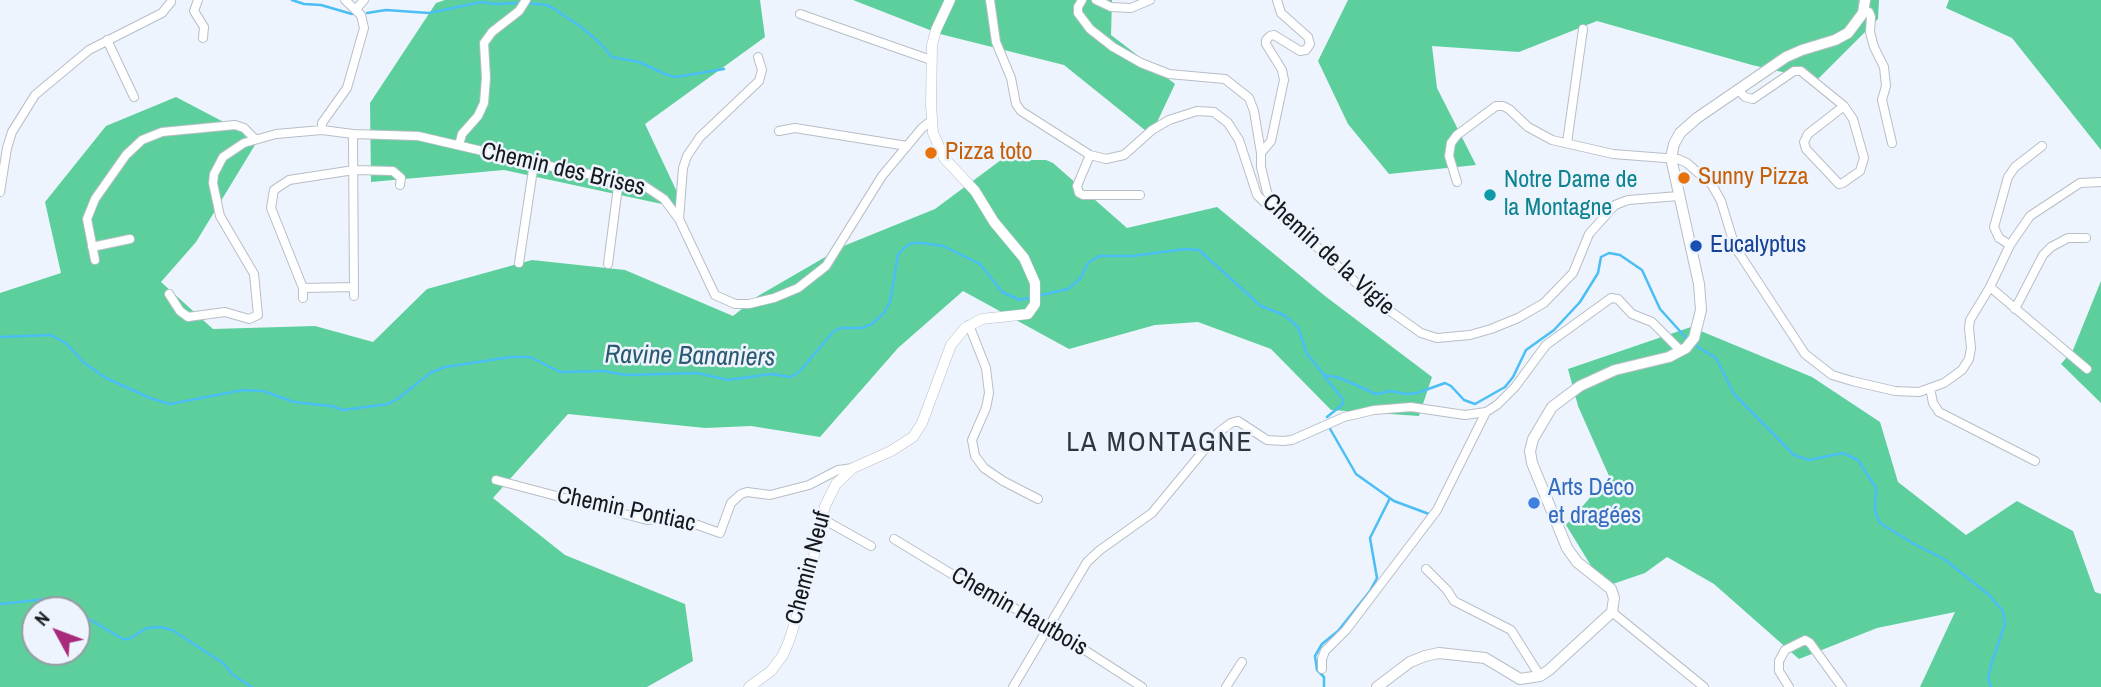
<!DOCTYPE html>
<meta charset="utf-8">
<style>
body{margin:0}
#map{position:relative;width:2101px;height:687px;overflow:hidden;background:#edf4fd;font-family:"Archivo Narrow",sans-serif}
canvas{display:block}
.north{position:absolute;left:21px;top:596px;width:70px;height:70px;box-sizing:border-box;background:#edf4fd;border:2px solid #979ca3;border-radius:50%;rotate:311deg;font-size:19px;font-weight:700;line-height:28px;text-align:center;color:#16181b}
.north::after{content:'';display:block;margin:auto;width:24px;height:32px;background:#a82a7b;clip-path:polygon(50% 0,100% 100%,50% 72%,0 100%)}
</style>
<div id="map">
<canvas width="2101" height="687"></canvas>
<div class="north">N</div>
</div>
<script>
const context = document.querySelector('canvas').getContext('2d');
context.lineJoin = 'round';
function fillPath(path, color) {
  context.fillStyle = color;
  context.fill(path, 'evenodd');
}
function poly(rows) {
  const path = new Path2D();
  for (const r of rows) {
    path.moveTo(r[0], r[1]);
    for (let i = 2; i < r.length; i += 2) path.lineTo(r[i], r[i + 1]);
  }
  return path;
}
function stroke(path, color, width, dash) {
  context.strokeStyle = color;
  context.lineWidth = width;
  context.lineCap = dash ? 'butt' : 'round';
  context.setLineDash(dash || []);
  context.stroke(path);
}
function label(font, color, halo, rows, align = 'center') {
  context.font = font + ' "Archivo Narrow",sans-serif';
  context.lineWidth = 5;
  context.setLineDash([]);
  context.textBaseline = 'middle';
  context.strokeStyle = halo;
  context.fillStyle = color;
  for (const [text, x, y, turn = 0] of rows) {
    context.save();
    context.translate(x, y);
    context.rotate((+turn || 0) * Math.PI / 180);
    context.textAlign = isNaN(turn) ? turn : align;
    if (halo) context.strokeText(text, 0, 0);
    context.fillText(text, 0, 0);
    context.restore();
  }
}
fillPath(poly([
 [445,0,760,0,765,37,645,124,685,209,504,170,371,182,370,103,436,3],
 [853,0,1112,0,1111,35,1175,84,1151,135,1064,65,940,34],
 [1348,0,1879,0,1878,19,1817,80,1752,65,1597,21,1519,52,1432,46,1437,88,1476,165,1389,174,1348,124,1318,61],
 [1949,0,2101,0,2101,150,2012,38,1946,8],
 [176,97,258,140,196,242,161,282,213,329,315,326,373,342,427,289,532,260,625,270,733,316,758,296,846,245,935,209,1001,160,1046,160,1053,163,1127,228,1217,207,1325,296,1432,377,1419,416,1331,410,1271,349,1198,322,1155,325,1069,349,963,291,898,348,820,437,751,426,705,428,568,414,493,498,565,555,685,604,693,661,647,687,0,687,0,293,61,273,45,202,106,126],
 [35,610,77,610,77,652,35,652],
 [2101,281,2101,403,2061,364,2073,350],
 [1691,327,1812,377,1880,422,1898,482,1966,535,2017,501,2073,531,2095,592,2101,594,2101,687,1920,687,1955,612,1877,628,1799,659,1714,584,1667,557,1645,573,1604,587,1566,525,1609,476,1578,406,1568,369]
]), '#5ccf9c');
stroke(poly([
 [292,0,304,4,321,5,352,14],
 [527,3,546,5,553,8,581,27,599,42,612,57,639,62,667,75,676,77,724,69],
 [367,13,386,10,429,13,482,2,495,4,520,3],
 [0,337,51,335,67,344,84,363,106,378,150,398,170,404,243,390,263,391,294,402,331,406,344,410,388,404,399,398,430,373,445,367,511,357,530,357,560,372,603,371,626,375,697,373,728,380,771,374,791,377,800,371,833,332,840,328,862,328,872,324,884,313,890,302,898,255,905,247,912,243,922,243,943,246,980,264,1002,292,1020,300,1068,289,1080,279,1088,263,1099,256,1133,256,1185,249,1199,250,1261,306,1284,315,1298,327,1307,354,1324,375,1340,378,1376,394,1391,391,1406,394,1417,393,1445,383,1451,386,1464,400,1475,404,1505,387,1513,377,1526,350,1554,330,1580,302,1598,273,1601,257,1609,253,1620,255,1642,270,1660,309,1688,340],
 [1693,344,1716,358,1734,394,1794,455,1809,460,1843,453,1858,460,1876,488,1875,511,1880,523,1914,544,1944,559,1988,594,2003,611,2005,624,1992,662,1988,678,1991,687],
 [1324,376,1342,398,1343,404,1327,417],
 [1329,427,1356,474,1394,501,1429,514],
 [0,604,47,599,54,601,61,610],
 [77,615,87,618,123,639,129,639,147,628,160,627,172,630,223,663,233,675,252,687],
 [1324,687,1324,677,1317,670,1315,656,1322,644,1338,631,1370,591,1377,578,1370,538,1390,498]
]), '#4abef5', 2.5);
const minor = poly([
 [198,0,194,11,204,27,203,38],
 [990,0,996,42,1011,78,1016,104,1021,111,1090,155,1106,159,1124,155,1152,130,1169,120,1197,111,1214,112,1228,123,1239,140,1257,195,1264,202,1300,226,1317,247,1376,301,1421,333,1437,338,1470,335,1491,329,1518,318,1544,303,1573,273,1589,234,1615,205,1628,200,1679,196],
 [1082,0,1078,7,1078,13,1090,29,1113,47,1141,63,1169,74,1225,79,1249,98,1254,111,1261,153,1261,167,1267,192,1276,209],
 [1096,0,1111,7,1131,8,1150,0],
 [357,8,364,0],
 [1863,10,1869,12,1871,17,1870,32,1874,47,1884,67,1886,86,1882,100,1892,143],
 [800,14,931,60],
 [107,40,134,97],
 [1738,90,1745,97,1753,99,1794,71,1801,71,1844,106,1853,119,1864,158,1860,171,1843,183,1839,184,1806,149,1804,142,1808,134,1844,106],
 [322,130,322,123,347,88,364,28,361,15,345,0],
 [779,131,795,128,907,146],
 [353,134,354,296],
 [1567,143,1583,29],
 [459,145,462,134,478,116,484,103,486,78,484,43,492,32,519,11,526,0],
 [1261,153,1271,141,1284,80,1282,70,1266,44,1266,40,1270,36,1274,35,1300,51,1306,50,1310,44,1308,37,1281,13,1277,0],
 [1090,155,1077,186,1079,193,1083,195,1140,195],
 [1457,182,1449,156,1451,143,1457,135,1496,106,1503,106,1509,109,1528,127,1552,140,1613,154,1678,159,1687,163,1712,185,1721,201,1735,247,1805,354,1832,375,1852,381,1895,391,1919,392,1944,383,1962,370,1969,359,1971,348,1969,328,1970,320,1990,287,2010,245,2030,216,2080,183,2101,182],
 [0,192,7,148,12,132,35,95,89,50,162,13,171,2],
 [679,219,683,168,687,156,700,137,759,81,762,70,758,57],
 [2010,245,1999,238,1994,227,2008,177,2015,167,2042,146],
 [92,247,130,239],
 [95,260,87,219,95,199,126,155,142,140,162,132,235,125,244,128,255,139],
 [519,263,534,163],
 [608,264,619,179],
 [1990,287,2087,369],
 [303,288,354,287],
 [169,294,180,311,188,317,225,312,249,319,258,315,254,274,220,216,213,183,214,174,223,157,244,143,276,134,322,130,353,134,418,136,534,163,643,185,664,199,679,219,715,295,735,304,749,304,774,298,798,288,826,266,882,176,922,128,931,121],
 [303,298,303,288,271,208,274,190,289,180,354,170,393,171,401,178,400,185],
 [2015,309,2043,255,2051,247,2068,238,2086,238],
 [969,325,986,368,989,393,986,408,972,440,975,456,984,468,1003,481,1038,499],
 [1930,388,1933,403,1939,412,2035,461],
 [496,480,647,520,678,518,720,533,731,503,741,494,747,492,770,495,809,485,838,470,853,468],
 [821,518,871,546],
 [894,539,955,576,1049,627,1142,687],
 [1426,569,1447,590,1454,601,1511,630,1540,676],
 [1612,612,1704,687],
 [1322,669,1322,659,1325,651,1346,630,1437,510,1486,412],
 [1013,687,1087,562,1100,550,1152,513,1219,432,1231,423,1238,421,1267,440,1283,441,1292,440,1344,417,1374,410,1411,407,1465,415,1486,412,1497,405,1515,387,1546,345,1611,298,1618,299,1632,314,1652,322,1681,351],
 [1226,687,1242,662],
 [1789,687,1779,671,1779,661,1785,650,1805,640,1810,643,1842,687]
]);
const tertiary = poly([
 [749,687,771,671,783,655,789,641,808,582,825,506,836,484,853,468,891,451,913,437,922,423,951,345,965,328,982,319,1028,314,1035,304,1035,283,1024,258,994,222,975,191,944,158,933,133,931,105,932,45,936,30,950,0]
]);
const secondary = poly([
 [1377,687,1410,662,1425,656,1439,653,1485,658,1520,679,1540,676,1549,670,1612,612,1614,598,1611,589,1577,562,1567,548,1532,463,1530,451,1533,439,1552,407,1580,386,1615,370,1669,357,1686,348,1694,338,1701,310,1699,284,1671,158,1674,144,1680,133,1697,118,1786,57,1802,50,1835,40,1848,33,1863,13,1865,0]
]);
stroke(minor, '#b7bec6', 10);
stroke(tertiary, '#b7bec6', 11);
stroke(secondary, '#b7bec6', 12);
stroke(minor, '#fff', 8);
stroke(tertiary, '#fff', 10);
stroke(secondary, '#fff', 10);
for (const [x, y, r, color] of [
 [931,153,7,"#e8710a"],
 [1684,178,7,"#e8710a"],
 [1490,195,7,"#0f9aa8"],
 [1696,246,7,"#1a4fb4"],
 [1534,503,7,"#3f7fe0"]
]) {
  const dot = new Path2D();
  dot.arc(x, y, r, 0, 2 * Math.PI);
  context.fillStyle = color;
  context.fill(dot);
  stroke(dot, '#edf4fd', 2.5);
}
label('24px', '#c56008', '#edf4fd', [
 ["Pizza toto",945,153],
 ["Sunny Pizza",1698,178]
], 'left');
label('24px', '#16181b', '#edf4fd', [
 ["Chemin des Brises",563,170,13],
 ["Chemin de la Vigie",1328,255,42],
 ["Chemin Pontiac",626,510,12],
 ["Chemin Neuf",809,568,-75],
 ["Chemin Hautbois",1019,612,30]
]);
label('24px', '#0d838f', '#edf4fd', [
 ["Notre Dame de",1504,181],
 ["la Montagne",1504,209]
], 'left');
label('24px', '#164399', '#edf4fd', [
 ["Eucalyptus",1710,246]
], 'left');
label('24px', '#366cbe', '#edf4fd', [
 ["Arts Déco",1548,489],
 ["et dragées",1548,517]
], 'left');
label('italic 26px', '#2b5971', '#edf4fd', [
 ["Ravine Bananiers",690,357,1]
]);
context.letterSpacing = '2px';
label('28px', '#30353c', '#edf4fd', [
 ["LA MONTAGNE",1160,443]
]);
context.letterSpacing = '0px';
</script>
